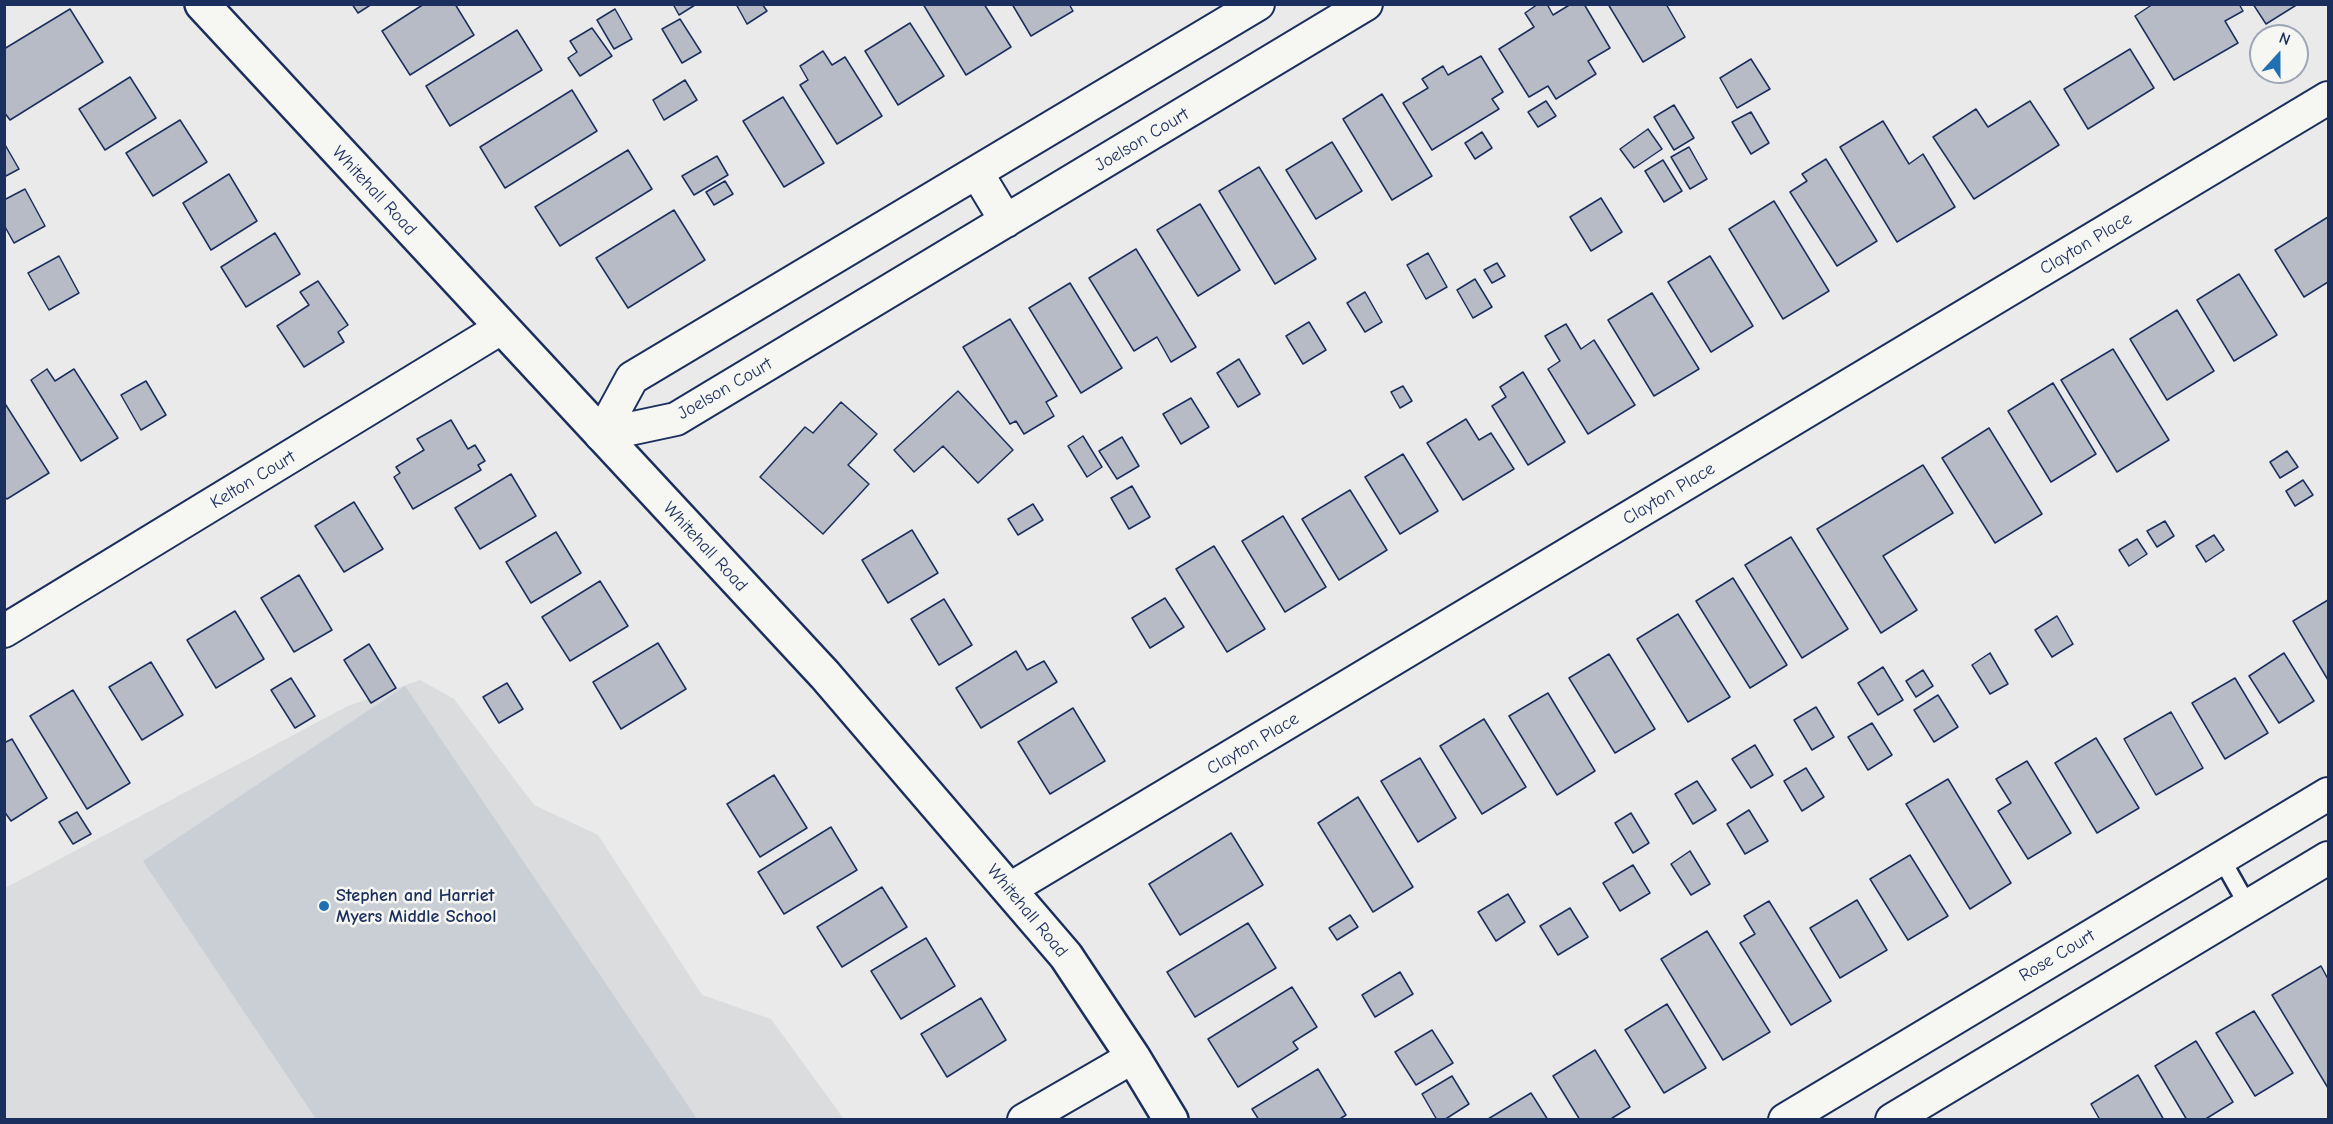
<!DOCTYPE html>
<style>
body{margin:0}
#map{position:relative;width:2333px;height:1124px;overflow:hidden;background:#e9eae9;font-family:"Comic Neue",sans-serif}
canvas{display:block}
.frame{position:absolute;inset:0;border:6px solid #1b2f5e;pointer-events:none}
.north{position:absolute;left:2249px;top:24px;width:60px;height:60px;box-sizing:border-box;background:#f6f6f2;border:2px solid #9ea6b7;border-radius:50%;rotate:21deg;font-size:16px;font-weight:700;line-height:24px;text-align:center;color:#1b2f5e}
.north::after{content:'';display:block;margin:auto;width:21px;height:27px;background:#1f6fb2;clip-path:polygon(50% 0,100% 100%,50% 72%,0 100%)}
</style>
<div id="map">
<canvas width="2333" height="1124"></canvas>
<div class="frame"></div>
<div class="north">N</div>
</div>
<script>
const context = document.querySelector('canvas').getContext('2d');
context.lineJoin = 'round';
function fillPath(path, color) {
  context.fillStyle = color;
  context.fill(path, 'evenodd');
}
function poly(rows) {
  const path = new Path2D();
  for (const r of rows) {
    path.moveTo(r[0], r[1]);
    for (let i = 2; i < r.length; i += 2) path.lineTo(r[i], r[i + 1]);
  }
  return path;
}
function stroke(path, color, width, dash) {
  context.strokeStyle = color;
  context.lineWidth = width;
  context.lineCap = dash ? 'butt' : 'round';
  context.setLineDash(dash || []);
  context.stroke(path);
}
function label(font, color, halo, rows, align = 'center') {
  context.font = font + ' "Comic Neue",sans-serif';
  context.lineWidth = 5;
  context.setLineDash([]);
  context.textBaseline = 'middle';
  context.strokeStyle = halo;
  context.fillStyle = color;
  for (const [text, x, y, turn = 0] of rows) {
    context.save();
    context.translate(x, y);
    context.rotate((+turn || 0) * Math.PI / 180);
    context.textAlign = isNaN(turn) ? turn : align;
    if (halo) context.strokeText(text, 0, 0);
    context.fillText(text, 0, 0);
    context.restore();
  }
}
fillPath(poly([
 [420,680,454,699,534,805,598,835,702,995,771,1019,844,1119,5,1120,5,888,348,706]
]), '#dadcde');
fillPath(poly([
 [405,686,697,1119,316,1119,143,861]
]), '#caced5');
const building = poly([
 [352,4,372,4,358,13,352,4],
 [424,4,455,4,474,35,410,75,382,31,424,4],
 [673,4,695,4,695,5,679,15,673,4],
 [736,4,762,4,767,11,747,24,736,4],
 [923,4,984,4,1011,47,966,75,923,4],
 [1012,4,1069,4,1073,11,1031,36,1012,4],
 [1538,4,1547,4,1553,15,1571,4,1584,4,1610,48,1588,61,1596,74,1556,99,1548,86,1529,97,1499,49,1534,27,1525,13,1538,4],
 [1608,4,1666,4,1685,37,1643,62,1608,4],
 [2153,4,2239,4,2243,11,2225,21,2238,43,2174,80,2135,16,2153,4],
 [2253,4,2298,4,2266,24,2253,4],
 [70,9,103,62,10,120,4,112,4,49,70,9],
 [615,9,632,39,614,49,597,20,615,9],
 [680,19,701,52,682,63,662,29,680,19],
 [910,23,944,76,898,105,865,51,910,23],
 [592,28,612,56,580,76,568,58,577,52,570,41,592,28],
 [517,30,542,70,450,126,426,86,517,30],
 [2130,49,2154,88,2088,129,2064,89,2130,49],
 [823,51,832,65,845,57,882,116,837,144,800,85,808,80,800,66,823,51],
 [1481,56,1503,92,1492,99,1499,109,1432,150,1403,103,1428,88,1422,79,1443,66,1448,75,1481,56],
 [1751,59,1770,89,1737,108,1720,78,1751,59],
 [130,77,156,118,105,150,79,109,130,77],
 [685,80,697,100,664,120,653,100,685,80],
 [572,90,597,131,505,188,480,147,572,90],
 [1382,94,1432,176,1392,200,1343,119,1382,94],
 [783,97,824,163,784,187,743,121,783,97],
 [1546,101,1556,116,1538,127,1528,112,1546,101],
 [2030,101,2059,145,1974,199,1933,137,1976,109,1988,127,2030,101],
 [1674,105,1694,138,1674,150,1654,117,1674,105],
 [1751,112,1769,143,1751,154,1732,122,1751,112],
 [180,120,207,162,153,196,126,153,180,120],
 [1883,121,1909,164,1923,154,1955,207,1897,242,1840,147,1883,121],
 [1648,129,1662,149,1634,168,1620,149,1648,129],
 [1482,132,1492,148,1475,159,1465,143,1482,132],
 [1332,142,1362,191,1316,219,1286,170,1332,142],
 [4,143,19,169,4,177,4,143],
 [1689,147,1707,179,1690,189,1671,157,1689,147],
 [628,150,652,189,560,246,535,207,628,150],
 [717,156,728,175,694,195,682,176,717,156],
 [1826,159,1877,241,1837,266,1790,192,1807,181,1802,174,1826,159],
 [1663,160,1682,191,1664,202,1645,171,1663,160],
 [1259,167,1316,259,1275,284,1219,191,1259,167],
 [229,174,257,221,211,250,183,203,229,174],
 [725,181,733,194,714,205,706,192,725,181],
 [25,189,45,226,14,243,4,225,4,200,25,189],
 [1601,198,1622,232,1591,251,1570,217,1601,198],
 [1774,201,1829,291,1783,319,1729,229,1774,201],
 [1200,204,1240,270,1198,296,1157,230,1200,204],
 [674,210,705,260,628,308,596,258,674,210],
 [2328,217,2328,282,2304,297,2275,250,2328,217],
 [275,233,300,274,246,307,221,267,275,233],
 [1136,249,1196,347,1171,362,1157,337,1134,351,1089,278,1136,249],
 [1428,253,1447,287,1426,299,1407,265,1428,253],
 [59,256,79,293,49,310,28,273,59,256],
 [1710,256,1753,326,1711,352,1668,282,1710,256],
 [1497,263,1505,276,1492,283,1484,270,1497,263],
 [2239,274,2277,335,2234,361,2197,300,2239,274],
 [1475,279,1492,307,1473,318,1457,290,1475,279],
 [318,281,348,325,338,332,344,342,304,367,277,326,309,305,300,292,318,281],
 [1070,283,1122,368,1081,393,1029,308,1070,283],
 [1365,292,1382,322,1365,332,1347,303,1365,292],
 [1652,293,1699,369,1654,396,1608,320,1652,293],
 [2177,310,2214,371,2167,400,2130,339,2177,310],
 [1010,319,1057,396,1046,402,1054,416,1024,434,1016,421,1010,424,963,347,1010,319],
 [1309,322,1326,350,1303,364,1286,336,1309,322],
 [1566,324,1581,349,1594,340,1635,405,1588,434,1548,369,1560,361,1545,336,1566,324],
 [2113,349,2169,440,2117,472,2061,380,2113,349],
 [1239,359,1260,394,1238,407,1217,373,1239,359],
 [47,369,55,381,74,369,118,438,81,461,31,380,47,369],
 [1523,372,1565,442,1528,465,1492,406,1506,397,1500,387,1523,372],
 [146,381,166,415,141,430,121,395,146,381],
 [2053,383,2096,454,2051,482,2008,411,2053,383],
 [1403,386,1412,401,1400,408,1391,392,1403,386],
 [958,391,1013,450,978,483,943,446,914,472,894,450,958,391],
 [1191,398,1209,427,1181,444,1163,414,1191,398],
 [4,402,49,473,7,499,4,496,4,402],
 [841,402,877,434,848,465,869,484,823,534,760,477,805,427,813,433,841,402],
 [1466,419,1479,440,1491,433,1514,469,1463,500,1427,443,1466,419],
 [451,420,468,449,475,445,485,461,478,465,481,470,413,509,394,477,400,473,396,467,424,450,417,439,451,420],
 [1989,428,2042,514,1995,543,1942,458,1989,428],
 [1083,436,1102,467,1087,477,1068,446,1083,436],
 [1122,437,1139,466,1117,479,1099,451,1122,437],
 [2287,451,2298,467,2280,478,2270,462,2287,451],
 [1403,454,1438,511,1400,534,1365,477,1403,454],
 [1923,465,1953,513,1883,556,1917,610,1881,633,1817,529,1923,465],
 [511,474,536,516,480,549,455,508,511,474],
 [2303,480,2313,495,2295,506,2286,491,2303,480],
 [1132,486,1150,517,1129,529,1111,498,1132,486],
 [1350,490,1387,550,1339,580,1302,519,1350,490],
 [354,502,383,549,344,572,315,526,354,502],
 [1033,504,1043,520,1018,535,1008,519,1033,504],
 [1283,516,1326,587,1285,612,1242,541,1283,516],
 [2165,521,2174,536,2157,547,2147,531,2165,521],
 [912,530,938,573,888,603,862,560,912,530],
 [556,532,581,573,531,603,506,562,556,532],
 [2214,535,2224,550,2206,562,2196,546,2214,535],
 [1791,537,1848,629,1802,658,1745,565,1791,537],
 [2137,539,2147,554,2129,566,2119,550,2137,539],
 [1214,546,1265,629,1227,652,1176,569,1214,546],
 [299,575,332,630,294,652,261,598,299,575],
 [1733,578,1787,665,1750,688,1696,601,1733,578],
 [600,581,628,626,570,661,542,617,600,581],
 [1165,598,1184,627,1150,648,1132,618,1165,598],
 [944,599,972,645,939,665,911,619,944,599],
 [2328,600,2328,680,2293,621,2328,600],
 [235,611,264,659,216,688,187,640,235,611],
 [1678,614,1730,697,1688,722,1637,639,1678,614],
 [2057,616,2073,644,2052,657,2035,630,2057,616],
 [658,643,686,689,621,729,593,682,658,643],
 [369,644,396,688,371,703,344,660,369,644],
 [1016,651,1027,670,1044,661,1057,682,981,728,956,688,1016,651],
 [1990,653,2008,684,1990,694,1972,665,1990,653],
 [2284,653,2314,701,2279,723,2249,676,2284,653],
 [1609,654,1655,729,1615,753,1569,678,1609,654],
 [151,662,183,715,142,740,109,687,151,662],
 [1883,667,1903,700,1878,715,1858,683,1883,667],
 [1923,670,1933,686,1916,697,1906,681,1923,670],
 [291,678,315,716,295,728,271,690,291,678],
 [2235,678,2268,733,2225,759,2192,703,2235,678],
 [507,683,523,709,499,723,483,697,507,683],
 [73,690,130,783,87,809,30,716,73,690],
 [1548,693,1595,771,1557,795,1509,716,1548,693],
 [1938,695,1958,727,1934,742,1914,710,1938,695],
 [1816,707,1834,737,1812,750,1794,720,1816,707],
 [1073,708,1105,761,1050,794,1018,742,1073,708],
 [2171,712,2203,768,2156,795,2124,739,2171,712],
 [1484,719,1526,787,1482,814,1440,746,1484,719],
 [1872,723,1892,755,1868,770,1848,737,1872,723],
 [2096,738,2139,808,2097,833,2055,763,2096,738],
 [12,739,47,798,11,821,4,811,4,743,12,739],
 [1755,745,1773,775,1751,788,1732,759,1755,745],
 [1420,758,1456,818,1418,842,1381,781,1420,758],
 [2027,761,2071,833,2028,859,1998,811,2011,803,1996,779,2027,761],
 [1806,768,1824,797,1802,811,1784,781,1806,768],
 [774,775,807,828,760,857,727,804,774,775],
 [1948,779,2011,883,1970,909,1906,804,1948,779],
 [1697,781,1716,810,1693,824,1675,794,1697,781],
 [1358,797,1413,887,1373,912,1318,823,1358,797],
 [1749,810,1768,841,1745,854,1727,824,1749,810],
 [77,812,91,834,73,844,59,822,77,812],
 [1631,813,1649,843,1633,853,1615,823,1631,813],
 [831,827,857,870,784,914,758,872,831,827],
 [1231,833,1263,885,1180,935,1149,884,1231,833],
 [1690,851,1710,884,1691,895,1671,864,1690,851],
 [1910,855,1948,916,1908,940,1870,879,1910,855],
 [1633,865,1650,893,1620,911,1603,883,1633,865],
 [882,887,907,927,842,967,817,927,882,887],
 [1508,894,1525,922,1496,941,1478,912,1508,894],
 [1857,900,1887,950,1840,978,1810,928,1857,900],
 [1769,901,1831,1001,1791,1025,1740,943,1755,934,1744,916,1769,901],
 [1570,908,1588,937,1558,955,1540,926,1570,908],
 [1350,915,1358,927,1337,940,1329,928,1350,915],
 [1248,923,1276,968,1195,1017,1167,972,1248,923],
 [1707,931,1770,1032,1723,1060,1661,959,1707,931],
 [926,938,955,986,901,1019,871,971,926,938],
 [2321,966,2328,979,2328,1088,2272,995,2321,966],
 [1400,972,1413,994,1375,1017,1362,995,1400,972],
 [1292,987,1317,1027,1293,1042,1298,1049,1238,1087,1208,1039,1292,987],
 [981,998,1006,1040,947,1077,921,1034,981,998],
 [1667,1004,1706,1068,1664,1093,1625,1030,1667,1004],
 [2254,1011,2293,1073,2255,1096,2216,1033,2254,1011],
 [1432,1030,1453,1063,1416,1085,1395,1052,1432,1030],
 [2196,1041,2233,1102,2204,1120,2187,1120,2155,1066,2196,1041],
 [1595,1050,1630,1107,1609,1120,1580,1120,1553,1076,1595,1050],
 [1318,1069,1346,1115,1338,1120,1259,1120,1252,1109,1318,1069],
 [2138,1075,2164,1120,2100,1120,2091,1104,2138,1075],
 [1452,1076,1469,1104,1444,1120,1437,1120,1422,1094,1452,1076],
 [1531,1093,1548,1120,1488,1120,1488,1119,1531,1093]
]);
fillPath(building, '#b6bbc6');
stroke(building, '#1b2f5e', 1.5);
const lane = poly([
 [2221,858,2248,906]
]);
const street = poly([
 [977,173,1006,221],
 [601,435,676,419,1366,4],
 [601,435,632,378,1258,4],
 [4,631,501,328],
 [1010,889,2328,98],
 [1024,1120,1133,1057],
 [1785,1120,2328,794],
 [1892,1120,2328,858]
]);
const secondary = poly([
 [202,4,825,675,1066,956,1133,1057,1171,1120]
]);
stroke(lane, '#1b2f5e', 21);
stroke(street, '#1b2f5e', 36);
stroke(secondary, '#1b2f5e', 38);
stroke(lane, '#f6f6f2', 16);
stroke(street, '#f6f6f2', 32);
stroke(secondary, '#f6f6f2', 33);
for (const [x, y, r, color] of [
 [324,906,6,"#1f6fb2"]
]) {
  const dot = new Path2D();
  dot.arc(x, y, r, 0, 2 * Math.PI);
  context.fillStyle = color;
  context.fill(dot);
  stroke(dot, '#f6f6f2', 2);
}
label('18px', '#1b2f5e', '#f6f6f2', [
 ["Joelson Court",1142,140,-31],
 ["Whitehall Road",374,191,47],
 ["Clayton Place",2086,244,-31],
 ["Joelson Court",725,389,-30],
 ["Kelton Court",253,480,-31],
 ["Clayton Place",1669,494,-31],
 ["Whitehall Road",705,547,47],
 ["Clayton Place",1253,744,-31],
 ["Whitehall Road",1027,911,50],
 ["Rose Court",2057,956,-31]
]);
label('bold 18px', '#1b2f5e', '#f6f6f2', [
 ["Stephen and Harriet",336,896],
 ["Myers Middle School",336,917]
], 'left');
</script>
